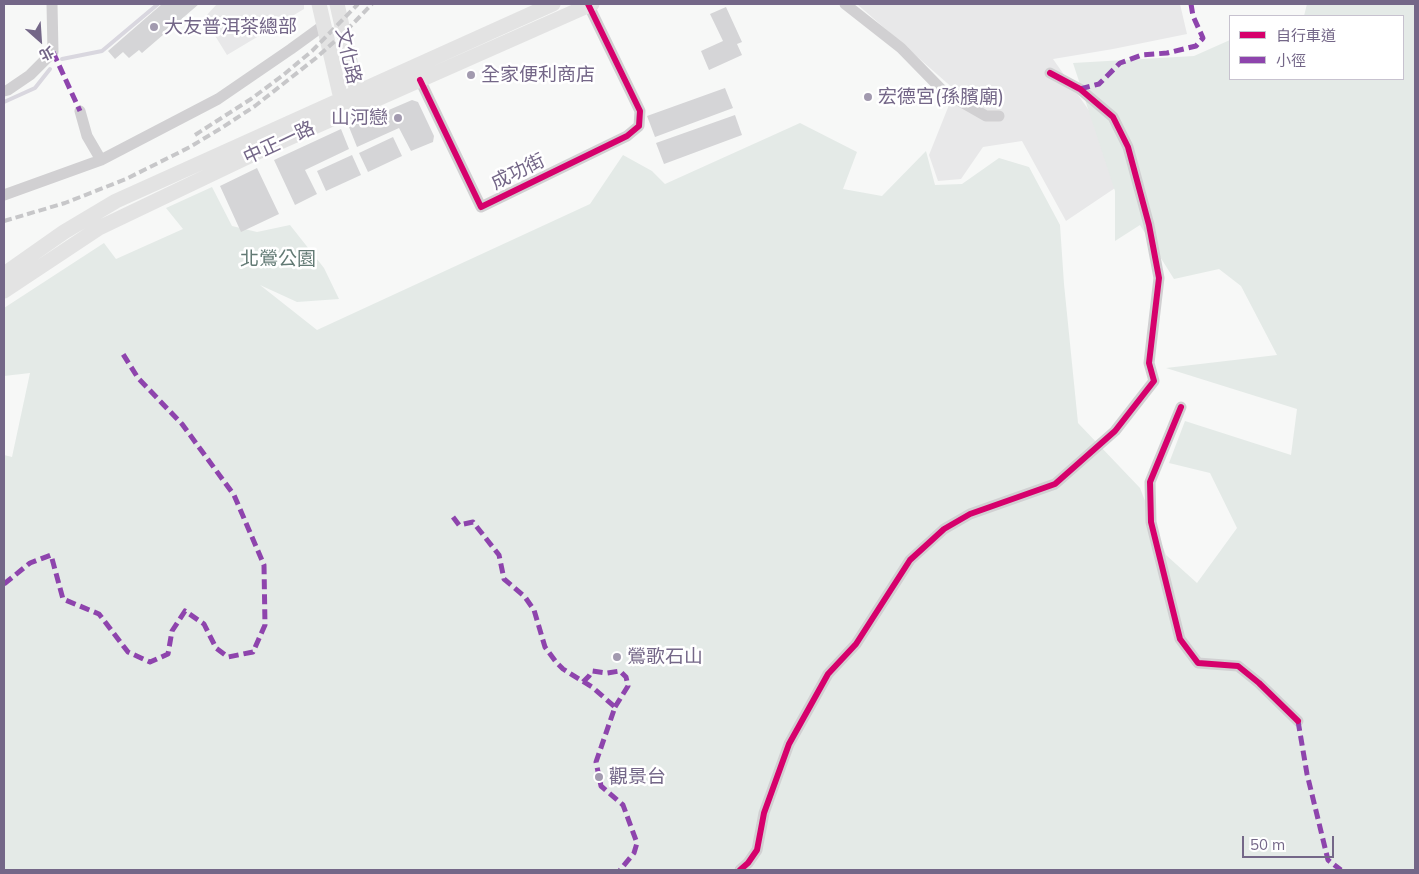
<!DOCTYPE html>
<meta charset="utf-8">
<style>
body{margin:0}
#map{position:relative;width:1419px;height:874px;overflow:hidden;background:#f7f8f7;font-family:Mulish,"Noto Sans TC",sans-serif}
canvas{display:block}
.frame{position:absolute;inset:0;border:5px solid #746788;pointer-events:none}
.legend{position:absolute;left:1229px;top:15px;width:175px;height:65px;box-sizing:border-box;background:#fff;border:1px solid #c7c2cf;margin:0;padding:6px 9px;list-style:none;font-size:15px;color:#746788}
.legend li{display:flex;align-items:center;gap:10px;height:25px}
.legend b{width:25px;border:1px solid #c7c2cf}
.north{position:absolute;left:15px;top:15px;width:50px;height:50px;-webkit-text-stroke:4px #fff;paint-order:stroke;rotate:154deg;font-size:14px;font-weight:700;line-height:20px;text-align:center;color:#746788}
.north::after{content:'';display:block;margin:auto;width:18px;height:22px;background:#746788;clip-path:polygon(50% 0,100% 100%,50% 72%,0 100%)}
.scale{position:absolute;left:1242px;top:836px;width:92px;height:22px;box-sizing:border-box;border:2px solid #746788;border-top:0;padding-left:6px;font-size:15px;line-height:18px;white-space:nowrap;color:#746788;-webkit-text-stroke:4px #fff;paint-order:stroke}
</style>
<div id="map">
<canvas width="1419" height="874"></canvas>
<div class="frame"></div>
<ul class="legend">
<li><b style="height:6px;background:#d6006c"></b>自行車道</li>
<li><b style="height:6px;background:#8e44ad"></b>小徑</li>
</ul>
<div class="north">北</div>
<div class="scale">50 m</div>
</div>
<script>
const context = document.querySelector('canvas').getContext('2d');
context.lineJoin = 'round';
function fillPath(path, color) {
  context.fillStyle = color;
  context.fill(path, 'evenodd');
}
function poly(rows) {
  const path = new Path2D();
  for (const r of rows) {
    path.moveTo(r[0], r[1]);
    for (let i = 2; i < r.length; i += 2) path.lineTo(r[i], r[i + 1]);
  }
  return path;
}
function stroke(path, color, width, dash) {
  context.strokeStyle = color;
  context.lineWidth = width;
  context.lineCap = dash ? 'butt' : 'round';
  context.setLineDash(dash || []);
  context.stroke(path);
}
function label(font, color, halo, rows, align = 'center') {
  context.font = font + ' Mulish,"Noto Sans TC",sans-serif';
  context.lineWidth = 5;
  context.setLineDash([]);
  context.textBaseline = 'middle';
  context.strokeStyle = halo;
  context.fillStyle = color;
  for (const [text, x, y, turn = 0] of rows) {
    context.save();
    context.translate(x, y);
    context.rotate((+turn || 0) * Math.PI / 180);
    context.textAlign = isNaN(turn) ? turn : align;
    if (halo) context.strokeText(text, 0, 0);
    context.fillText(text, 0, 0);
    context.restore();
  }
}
fillPath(poly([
 [217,4,304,4,304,9,227,55,204,18],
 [857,4,1180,4,1187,34,1113,49,1053,59,1104,132,1121,184,1066,221,1022,141,983,147,961,179,938,181,929,155,955,90]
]), '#e8e8e9');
fillPath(poly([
 [1307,4,1415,4,1415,870,4,870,4,455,12,457,30,373,4,376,4,308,104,243,116,259,183,229,166,208,212,187,232,226,257,232,290,225,324,268,339,299,297,302,260,285,317,330,590,204,623,155,652,171,665,184,800,123,857,152,843,189,882,196,926,151,935,185,962,184,999,158,1029,167,1060,225,1064,284,1078,423,1140,488,1166,555,1197,583,1237,528,1210,473,1169,463,1185,421,1291,455,1297,409,1166,368,1277,355,1241,286,1219,269,1174,279,1140,225,1115,241,1115,191,1073,63,1194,56,1230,40,1230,79,1403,79,1403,16,1304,16]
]), '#e4eae7');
stroke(poly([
 [62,59,102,51,158,4],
 [4,102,35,88,50,69]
]), '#d9d7df', 4);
fillPath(poly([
 [162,4,199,4,142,53,139,50,129,58,123,52,115,59,108,51],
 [726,7,742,42,737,44,742,55,709,70,701,51,723,41,710,14],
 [725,88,733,108,655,137,647,116],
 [412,100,418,102,434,136,433,142,411,151,399,128,357,147,349,127],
 [735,115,742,135,664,164,656,143],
 [341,129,349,149,305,170,317,194,295,205,274,160],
 [393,137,402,156,368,172,359,153],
 [352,155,361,175,326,191,317,171],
 [257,168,279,214,241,232,220,186]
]), '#d5d5d7');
stroke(poly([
 [845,4,901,48,944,92,986,116,999,116],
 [420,80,481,207,627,136,639,126,640,111,588,4],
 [4,91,8,90,30,75,53,52,52,4],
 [80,111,87,136,101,160],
 [4,195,101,160,218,99,291,49,324,25],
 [1181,407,1150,482,1151,522,1180,639,1198,663,1238,666,1259,683,1298,721],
 [740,870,748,863,757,850,764,813,789,744,828,674,856,644,910,560,944,529,970,514,1055,484,1115,431,1154,381,1149,363,1159,278,1149,225,1128,147,1113,117,1080,89,1050,73]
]), '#d1d0d2', 11);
stroke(poly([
 [319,4,341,99,353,109,357,92,337,4],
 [4,274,64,232,116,201,553,4],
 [4,291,99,228,260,151,592,4]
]), '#e3e3e3', 15);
stroke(poly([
 [195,135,251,99,282,76,312,51,358,4],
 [4,221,65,203,126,179,190,147,223,127,255,106,316,58,343,34,372,4]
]), '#c7c7c9', 4, [8, 4]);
stroke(poly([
 [53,52,80,111],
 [1080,89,1099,84,1120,63,1142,55,1167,53,1196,46,1203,38,1193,16,1191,4],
 [453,517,459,525,473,522,499,555,504,579,525,597,534,610,545,647,556,662,563,669,592,687,615,707,596,762,601,786,623,805,637,843,634,853,620,870],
 [4,584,30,563,51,555,63,599,99,614,128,652,150,662,168,654,172,631,185,611,204,624,216,648,228,657,253,652,265,625,264,565,234,495,182,424,138,378,123,354],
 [583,682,589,676,592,671,607,673,620,671,626,677,628,686,615,707],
 [1298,721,1307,774,1328,860,1341,870]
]), '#8e44ad', 5, [10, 5]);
stroke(poly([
 [420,80,481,207,627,136,639,126,640,111,588,4],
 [1181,407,1150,482,1151,522,1180,639,1198,663,1238,666,1259,683,1298,721],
 [740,870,748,863,757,850,764,813,789,744,828,674,856,644,910,560,944,529,970,514,1055,484,1115,431,1154,381,1149,363,1159,278,1149,225,1128,147,1113,117,1080,89,1050,73]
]), '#d6006c', 6);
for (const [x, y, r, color] of [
 [154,27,5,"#a29aaf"],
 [471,75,5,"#a29aaf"],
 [868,97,5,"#a29aaf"],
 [398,118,5,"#a29aaf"],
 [617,657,5,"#a29aaf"],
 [599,777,5,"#a29aaf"]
]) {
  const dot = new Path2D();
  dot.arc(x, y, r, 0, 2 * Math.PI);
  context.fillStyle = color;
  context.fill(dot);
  stroke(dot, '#fff', 2);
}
label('19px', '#746788', '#fff', [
 ["大友普洱茶總部",164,27],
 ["全家便利商店",481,75],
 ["宏德宮(孫臏廟)",878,97],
 ["山河戀",388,118,"right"],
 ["鶯歌石山",627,657],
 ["觀景台",609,777]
], 'left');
label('19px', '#746788', '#fff', [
 ["文化路",348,56,77],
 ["中正一路",279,143,-25],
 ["成功街",518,172,-26]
]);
label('19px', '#627a74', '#fff', [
 ["北鶯公園",278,259]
]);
</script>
